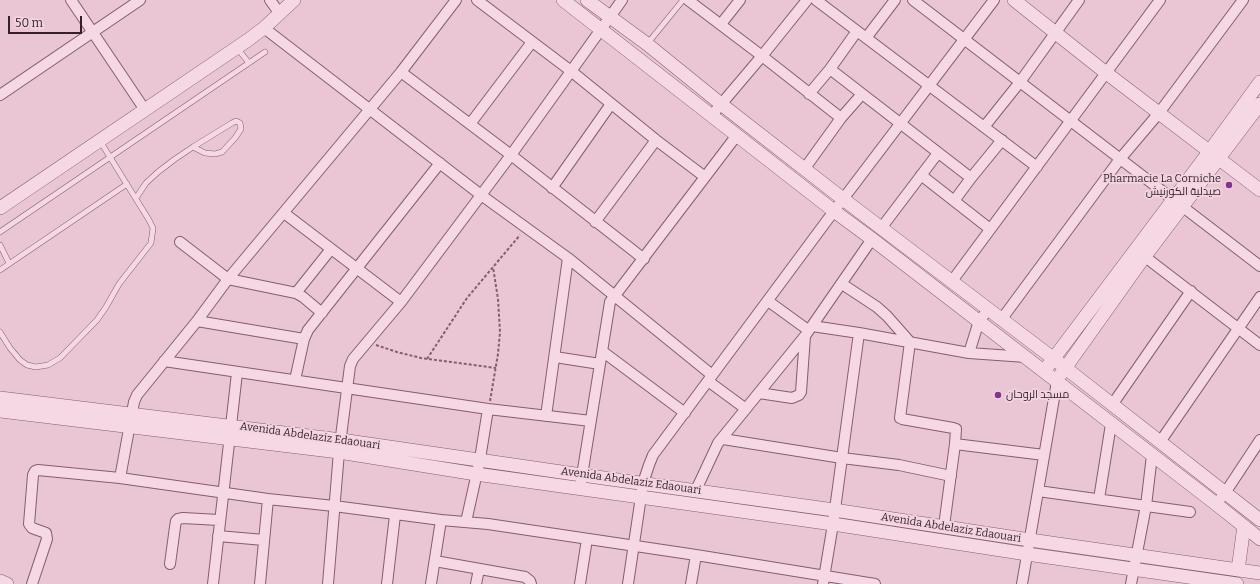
<!DOCTYPE html>
<meta charset="utf-8">
<style>
body{margin:0}
#map{position:relative;width:1260px;height:584px;overflow:hidden;background:#eac5d4;font-family:Bitter,serif}
canvas{display:block}
.scale{position:absolute;left:8px;top:16px;width:74px;height:18px;box-sizing:border-box;border:2px solid #351f2d;border-top:0;padding-left:5px;font-size:12px;line-height:14px;white-space:nowrap;color:#351f2d;-webkit-text-stroke:3px #f2d4e0;paint-order:stroke}
</style>
<div id="map">
<canvas width="1260" height="584"></canvas>
<div class="scale">50 m</div>
</div>
<script>
const context = document.querySelector('canvas').getContext('2d');
context.lineJoin = 'round';
function poly(rows) {
  const path = new Path2D();
  for (const r of rows) {
    path.moveTo(r[0], r[1]);
    for (let i = 2; i < r.length; i += 2) path.lineTo(r[i], r[i + 1]);
  }
  return path;
}
function stroke(path, color, width, dash) {
  context.strokeStyle = color;
  context.lineWidth = width;
  context.lineCap = dash ? 'butt' : 'round';
  context.setLineDash(dash || []);
  context.stroke(path);
}
function label(font, color, halo, rows, align = 'center') {
  context.font = font + ' Bitter,Cairo,serif';
  context.lineWidth = 3.5;
  context.setLineDash([]);
  context.textBaseline = 'middle';
  context.strokeStyle = halo;
  context.fillStyle = color;
  for (const [text, x, y, turn = 0] of rows) {
    context.save();
    context.translate(x, y);
    context.rotate((+turn || 0) * Math.PI / 180);
    context.textAlign = isNaN(turn) ? turn : align;
    if (halo) context.strokeText(text, 0, 0);
    context.fillText(text, 0, 0);
    context.restore();
  }
}
const service = poly([
 [648,43,683,0],
 [237,48,249,63],
 [136,198,146,183,158,172,175,159,193,147,232,123,236,121,240,123,241,129,235,138,222,152,215,154,205,153,193,147],
 [0,232,265,52],
 [0,245,9,263],
 [0,270,127,184],
 [0,332,10,348,20,360,27,365,36,367,48,365,60,358,97,320,106,307,119,284,151,243,153,228,149,220,100,141]
]);
const minor = poly([
 [71,0,145,110],
 [270,0,280,14],
 [477,0,571,71,656,140,705,177],
 [688,0,762,56,841,118],
 [816,0,1037,167],
 [913,0,1260,266],
 [721,24,740,0],
 [264,28,481,195,568,258,712,375],
 [866,38,895,0],
 [830,69,971,178],
 [401,72,511,155,644,259],
 [809,94,830,69,857,31],
 [0,95,140,0],
 [712,115,762,56,807,0],
 [470,124,532,42],
 [984,127,1020,82,1079,0],
 [805,168,841,118,862,94],
 [921,175,990,229],
 [552,188,611,104],
 [954,201,971,178,1002,140],
 [284,213,401,302],
 [595,222,656,140],
 [882,227,938,153],
 [180,242,228,279,296,293,303,297,322,313],
 [1140,253,1260,345],
 [952,281,1160,0],
 [842,284,877,307,887,316,910,342,900,418,902,419,953,428,956,429,955,444,944,526],
 [296,293,331,249],
 [768,301,808,330],
 [1001,320,1120,159,1159,113,1243,0],
 [197,321,304,339],
 [812,326,859,333,969,353,1026,357],
 [602,351,685,413],
 [969,353,979,321,988,310],
 [555,357,600,364],
 [164,361,488,409,591,421],
 [295,380,304,339,308,330,440,163],
 [708,381,746,409],
 [759,393,792,398,799,395,801,392,805,336],
 [1112,405,1191,291],
 [546,416,568,258],
 [723,439,842,458,899,465,951,476],
 [1160,442,1260,297],
 [955,444,1044,455],
 [120,478,134,402,137,395,197,321,228,279,401,72,456,0],
 [580,488,610,302,737,135],
 [696,490,718,443,805,336,872,239],
 [1038,491,1190,512],
 [1099,499,1111,424],
 [1216,504,1225,493,1260,440],
 [466,522,480,459,488,409],
 [218,536,264,540],
 [435,561,525,577,530,581,531,584],
 [170,564,175,527,176,521,178,519,183,518,219,520],
 [32,584,47,539,46,533,32,528,29,524,33,475,35,471,38,470,120,478,268,499,334,506,441,520,488,524,696,555,875,584],
 [213,584,237,373],
 [260,584,268,499],
 [328,584,339,452,350,366,353,359,401,302,511,155,622,0],
 [387,584,395,515],
 [431,584,441,520],
 [476,584,479,569],
 [580,584,587,539],
 [628,584,643,483,649,465,653,455,834,211,994,0],
 [691,584,696,555],
 [823,584,833,524,859,333],
 [1022,584,1057,381],
 [1131,584,1146,506,1152,455]
]);
const tertiary = poly([
 [563,0,834,211,872,239,1216,504,1260,539],
 [587,0,647,44,721,104,843,199,1054,359,1260,520],
 [1014,0,1105,72,1260,190],
 [0,208,248,40,264,28,294,0],
 [1048,366,1209,152,1260,82],
 [1061,374,1145,256,1260,104],
 [0,398,341,440,582,475,834,510,1030,540,1260,573],
 [0,411,339,452,476,474,833,524,1027,554,1237,584],
 [1238,570,1244,526],
 [0,581,7,584]
]);
stroke(service, '#845d73', 6);
stroke(minor, '#845d73', 12);
stroke(tertiary, '#845d73', 14);
stroke(poly([
 [376,345,397,352,421,358,496,368],
 [427,359,467,298,520,235],
 [490,401,498,354,500,332,498,299,493,267]
]), '#845d73', 2, [3, 2]);
stroke(service, '#f6d8e4', 5);
stroke(minor, '#f6d8e4', 10);
stroke(tertiary, '#f6d8e4', 13);
for (const [x, y, r, color] of [
 [1229,185,4,"#83328e"],
 [998,395,4,"#83328e"]
]) {
  const dot = new Path2D();
  dot.arc(x, y, r, 0, 2 * Math.PI);
  context.fillStyle = color;
  context.fill(dot);
  stroke(dot, '#f2d4e0', 1.5);
}
label('11px', '#351f2d', '#f2d4e0', [
 ["Pharmacie La Corniche",1221,179],
 ["صيدلية الكورنيش",1221,192],
 ["مسجد الروحان",1006,395,"left"]
], 'right');
label('11px', '#351f2d', '#f2d4e0', [
 ["Avenida Abdelaziz Edaouari",310,436,8],
 ["Avenida Abdelaziz Edaouari",631,481,8],
 ["Avenida Abdelaziz Edaouari",951,528,9]
]);
</script>
